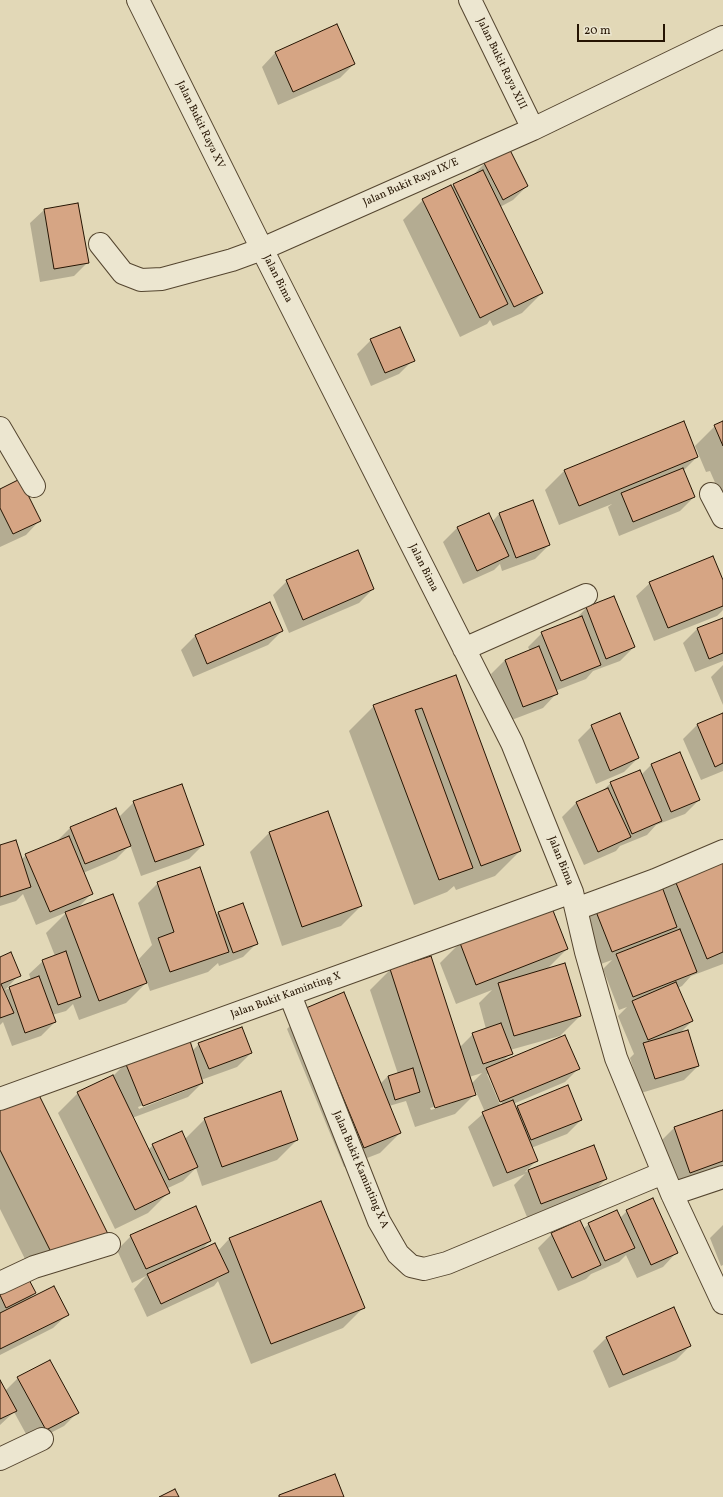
<!DOCTYPE html>
<style>
body{margin:0}
#map{position:relative;width:723px;height:1497px;overflow:hidden;background:#e2d8b7;font-family:Vollkorn,serif}
canvas{display:block}
.scale{position:absolute;left:577px;top:24px;width:88px;height:18px;box-sizing:border-box;border:2px solid #251402;border-top:0;padding-left:5px;font-size:12px;line-height:14px;white-space:nowrap;color:#251402;-webkit-text-stroke:3px #ece6d0;paint-order:stroke}
</style>
<div id="map">
<canvas width="723" height="1497"></canvas>
<div class="scale">20 m</div>
</div>
<script>
const context = document.querySelector('canvas').getContext('2d');
context.lineJoin = 'round';
function fillPath(path, color) {
  context.fillStyle = color;
  context.fill(path, 'evenodd');
}
function poly(rows) {
  const path = new Path2D();
  for (const r of rows) {
    path.moveTo(r[0], r[1]);
    for (let i = 2; i < r.length; i += 2) path.lineTo(r[i], r[i + 1]);
  }
  return path;
}
function stroke(path, color, width, dash) {
  context.strokeStyle = color;
  context.lineWidth = width;
  context.lineCap = dash ? 'butt' : 'round';
  context.setLineDash(dash || []);
  context.stroke(path);
}
function label(font, color, halo, rows, align = 'center') {
  context.font = font + ' Vollkorn,serif';
  context.lineWidth = 3;
  context.setLineDash([]);
  context.textBaseline = 'middle';
  context.strokeStyle = halo;
  context.fillStyle = color;
  for (const [text, x, y, turn = 0] of rows) {
    context.save();
    context.translate(x, y);
    context.rotate((+turn || 0) * Math.PI / 180);
    context.textAlign = isNaN(turn) ? turn : align;
    if (halo) context.strokeText(text, 0, 0);
    context.fillText(text, 0, 0);
    context.restore();
  }
}
fillPath(poly([
 [275,53,354,64,340,78,278,105,262,67],
 [509,151,527,186,513,200,500,207,542,293,522,313,493,326,490,320,487,324,460,337,403,220,423,200,451,188,454,185,473,175,484,164],
 [44,210,88,262,74,276,40,282,30,223],
 [371,340,413,360,399,374,371,386,357,354],
 [723,422,723,492,720,494,710,471,706,472,695,446,715,426],
 [697,457,683,471,694,497,680,511,619,536,608,507,612,504,559,525,545,490,565,470],
 [0,490,39,521,26,535,0,547],
 [488,514,492,522,499,514,549,545,535,559,502,571,500,564,494,570,463,584,443,542,457,528],
 [287,581,373,589,359,603,289,633,273,595],
 [650,583,723,583,723,610,717,616,654,641,636,596],
 [614,598,634,647,620,661,593,671,586,679,555,691,556,694,543,708,509,721,491,674,505,660,530,651,528,647,542,633,575,620,586,608],
 [270,603,282,631,268,645,193,677,181,650,195,636],
 [723,619,723,661,695,672,683,643,697,629],
 [723,665,723,705,711,677],
 [455,676,520,851,495,876,456,890,454,886,447,892,414,905,349,731,374,706],
 [723,714,723,771,701,780,683,739,697,725],
 [592,726,638,758,624,772,596,784,578,740],
 [651,765,699,800,685,814,656,825,647,835,620,846,616,851,584,865,562,817,576,803,602,791,611,783,641,775],
 [134,802,203,845,189,859,141,876,130,845,116,859,83,873,91,894,76,910,140,968,142,968,139,959,152,945,138,903,158,883,216,915,218,913,242,904,257,943,243,957,219,966,218,963,208,972,150,991,147,982,126,1003,79,1020,73,1004,66,1011,52,1015,55,1022,41,1036,12,1046,3,1022,0,1025,0,958,19,975,5,990,31,980,29,974,43,961,55,956,46,933,67,912,36,925,23,894,16,901,0,906,0,846,21,860,26,855,56,842,70,828,116,809,119,817],
 [270,832,361,906,341,926,282,946,250,852],
 [723,859,723,964,691,976,682,986,678,988,692,1021,679,1034,698,1066,684,1080,641,1093,630,1058,634,1054,618,1016,627,1007,619,1010,603,969,612,960,598,965,582,923,596,909,662,891,675,879],
 [460,943,567,949,547,969,580,1016,560,1036,510,1050,511,1053,503,1061,578,1069,565,1082,513,1104,515,1109,518,1107,581,1120,567,1134,531,1148,536,1161,525,1172,593,1146,606,1179,592,1193,527,1217,514,1185,525,1174,493,1187,468,1127,485,1112,473,1085,472,1085,475,1094,455,1114,415,1127,406,1101,389,1106,400,1133,380,1153,344,1167,287,1029,307,1009,380,1084,388,1076,398,1074,370,990,390,970,430,957,459,1048,473,1034,486,1029,479,1003,492,990,456,1004,440,963],
 [482,1073,471,1084,469,1077],
 [487,1074,489,1074,503,1106,501,1107],
 [452,1101,452,1103,431,1110,430,1108],
 [199,1044,251,1053,237,1067,201,1080,202,1083,188,1097,132,1118,148,1150,153,1145,185,1139,205,1119,297,1140,277,1160,202,1186,196,1168,183,1181,166,1189,168,1193,148,1213,115,1229,58,1113,78,1093,113,1076,126,1063,192,1051],
 [187,1088,187,1090,139,1109,138,1107],
 [0,1108,87,1254,35,1279,0,1209],
 [723,1111,723,1173,670,1192,654,1148,674,1128],
 [321,1203,363,1308,343,1328,251,1364,218,1281,214,1286,147,1317,134,1289,146,1276,132,1283,117,1250,131,1236,210,1241,201,1250,218,1251,229,1239],
 [627,1211,676,1253,663,1267,637,1278,626,1255,619,1262,591,1274,586,1279,558,1291,538,1248,552,1234,583,1229,589,1224,620,1218],
 [723,1225,723,1265,721,1266,710,1238],
 [0,1288,35,1293,28,1300,67,1315,53,1328,0,1355],
 [607,1337,690,1346,676,1360,609,1388,593,1351],
 [18,1378,78,1412,64,1426,31,1443,14,1412,0,1425,0,1382,5,1391]
]), '#0003');
const building = poly([
 [337,24,355,64,293,92,275,52,337,24],
 [510,150,528,186,503,200,484,163,510,150],
 [483,170,543,293,514,307,453,184,483,170],
 [451,185,508,304,480,318,422,199,451,185],
 [78,203,89,263,54,269,44,209,78,203],
 [400,327,415,361,385,373,370,339,400,327],
 [684,421,698,457,579,506,564,470,684,421],
 [723,421,723,446,714,425,723,421],
 [683,468,695,497,633,522,621,493,683,468],
 [20,479,41,521,13,534,0,508,0,489,20,479],
 [533,500,550,545,516,558,499,513,533,500],
 [489,513,509,556,477,571,457,527,489,513],
 [358,550,374,589,303,620,286,580,358,550],
 [713,556,723,580,723,606,668,628,649,582,713,556],
 [614,596,635,647,606,659,586,607,614,596],
 [270,602,283,631,207,664,195,635,270,602],
 [582,616,601,665,561,681,541,632,582,616],
 [723,618,723,653,709,659,697,628,723,618],
 [539,646,558,694,523,707,505,660,539,646],
 [456,675,521,851,481,866,422,708,415,710,473,868,439,880,373,705,456,675],
 [620,713,639,758,610,771,591,725,620,713],
 [723,713,723,763,715,767,697,724,723,713],
 [680,752,700,800,671,812,651,764,680,752],
 [640,770,662,821,632,834,610,782,640,770],
 [182,784,204,845,155,862,133,801,182,784],
 [608,788,631,837,598,852,576,802,608,788],
 [116,808,131,846,85,864,70,827,116,808],
 [328,811,362,906,302,927,269,832,328,811],
 [69,836,93,894,50,912,25,854,69,836],
 [16,840,31,887,0,897,0,845,16,840],
 [723,858,723,952,707,959,674,878,723,858],
 [200,867,229,952,170,972,158,938,174,932,157,882,200,867],
 [661,884,677,927,612,952,595,909,661,884],
 [113,894,147,983,99,1001,65,912,113,894],
 [243,903,258,944,233,953,218,912,243,903],
 [552,908,568,949,476,985,460,943,552,908],
 [680,929,697,972,633,997,616,954,680,929],
 [66,951,81,997,58,1005,42,960,66,951],
 [11,952,21,976,1,984,14,1013,0,1018,0,957,11,952],
 [431,956,476,1095,435,1108,390,969,431,956],
 [565,963,581,1016,514,1036,498,983,565,963],
 [39,976,56,1022,25,1033,9,987,39,976],
 [676,982,693,1021,648,1040,632,1001,676,982],
 [344,992,401,1133,364,1148,306,1008,344,992],
 [501,1023,513,1054,483,1064,472,1033,501,1023],
 [242,1027,252,1053,209,1069,198,1043,242,1027],
 [688,1030,699,1066,655,1079,643,1043,688,1030],
 [565,1035,580,1069,500,1102,486,1068,565,1035],
 [190,1041,203,1083,143,1106,125,1062,190,1041],
 [413,1068,420,1092,395,1100,388,1076,413,1068],
 [113,1075,170,1193,135,1210,77,1092,113,1075],
 [568,1085,582,1120,531,1140,517,1106,568,1085],
 [36,1089,108,1234,55,1260,0,1150,0,1107,36,1089],
 [281,1091,298,1140,222,1167,204,1118,281,1091],
 [513,1100,538,1161,507,1173,482,1112,513,1100],
 [723,1110,723,1161,690,1173,674,1127,723,1110],
 [182,1131,198,1167,169,1180,152,1144,182,1131],
 [594,1145,607,1179,541,1204,528,1170,594,1145],
 [653,1198,678,1253,651,1265,626,1210,653,1198],
 [321,1201,365,1308,271,1344,229,1238,321,1201],
 [196,1206,211,1241,146,1269,130,1235,196,1206],
 [617,1210,635,1248,605,1261,588,1223,617,1210],
 [580,1220,601,1265,572,1278,551,1233,580,1220],
 [215,1243,229,1272,161,1304,147,1274,215,1243],
 [26,1274,36,1293,6,1308,0,1295,0,1287,26,1274],
 [54,1286,69,1315,0,1349,0,1313,54,1286],
 [674,1307,691,1346,623,1375,606,1337,674,1307],
 [50,1360,79,1413,46,1430,17,1377,50,1360],
 [0,1380,17,1411,0,1419,0,1380],
 [335,1474,344,1497,279,1497,279,1495,335,1474],
 [175,1489,179,1497,159,1497,175,1489]
]);
fillPath(building, '#d6a584');
stroke(building, '#251402', 1);
const minor = poly([
 [138,0,262,249,512,743,572,892,586,952,616,1058,672,1194,723,1303],
 [470,0,533,129],
 [100,244,123,273,141,280,162,279,232,260,262,249,533,129,723,37],
 [0,428,34,486],
 [711,494,723,517],
 [464,649,586,595],
 [576,909,655,880,723,851],
 [290,995,379,1221,398,1254,411,1266,424,1269,447,1263,663,1173],
 [0,1099,572,892],
 [672,1194,723,1177],
 [0,1283,34,1267,109,1244],
 [0,1459,42,1439]
]);
stroke(minor, '#54452f', 24);
stroke(minor, '#ece6d0', 22);
label('11px', '#251402', '#ece6d0', [
 ["Jalan Bukit Raya XIII",501,64,64],
 ["Jalan Bukit Raya XV",200,125,64],
 ["Jalan Bukit Raya IX/E",411,183,-24],
 ["Jalan Bima",277,279,63],
 ["Jalan Bima",423,568,63],
 ["Jalan Bima",560,861,68],
 ["Jalan Bukit Kaminting X",286,996,-20],
 ["Jalan Bukit Kaminting X A",360,1170,67]
]);
</script>
